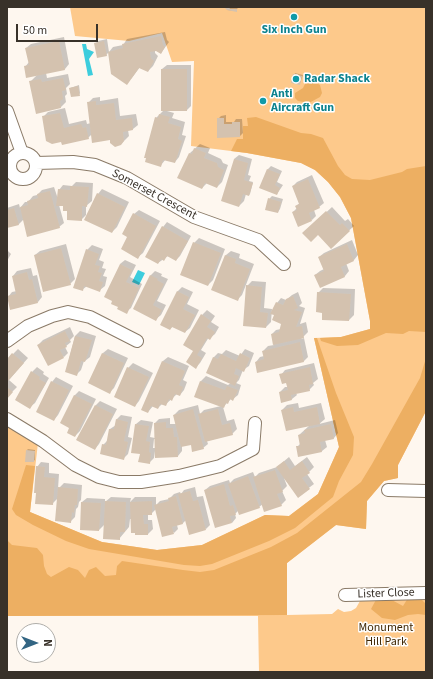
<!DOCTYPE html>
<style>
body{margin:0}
#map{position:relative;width:433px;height:679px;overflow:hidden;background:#fef7ef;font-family:"Source Sans 3",sans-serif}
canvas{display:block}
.frame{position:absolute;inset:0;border:8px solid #383129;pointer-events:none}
.north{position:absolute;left:16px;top:623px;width:40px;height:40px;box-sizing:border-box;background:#fff;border:1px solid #afada9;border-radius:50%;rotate:90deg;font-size:11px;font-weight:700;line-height:16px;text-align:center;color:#383129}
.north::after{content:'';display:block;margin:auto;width:14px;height:18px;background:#336583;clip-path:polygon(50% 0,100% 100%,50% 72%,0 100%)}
.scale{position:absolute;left:16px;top:24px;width:82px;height:18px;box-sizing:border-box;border:2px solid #383129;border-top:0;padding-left:5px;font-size:12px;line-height:14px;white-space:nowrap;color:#383129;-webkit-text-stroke:3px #fff;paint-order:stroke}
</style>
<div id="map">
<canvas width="433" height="679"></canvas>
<div class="frame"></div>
<div class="north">N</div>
<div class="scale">50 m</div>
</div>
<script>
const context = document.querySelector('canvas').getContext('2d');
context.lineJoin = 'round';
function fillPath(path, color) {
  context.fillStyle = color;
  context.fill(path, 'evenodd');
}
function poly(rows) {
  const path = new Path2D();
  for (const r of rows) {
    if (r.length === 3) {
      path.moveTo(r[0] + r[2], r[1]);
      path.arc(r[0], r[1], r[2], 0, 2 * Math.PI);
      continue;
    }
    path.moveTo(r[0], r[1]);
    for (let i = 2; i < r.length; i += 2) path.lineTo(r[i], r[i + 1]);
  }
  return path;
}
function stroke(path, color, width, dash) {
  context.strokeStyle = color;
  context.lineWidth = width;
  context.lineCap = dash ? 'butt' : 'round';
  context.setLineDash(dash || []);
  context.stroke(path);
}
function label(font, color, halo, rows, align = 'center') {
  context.font = font + ' "Source Sans 3",sans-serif';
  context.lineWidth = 3;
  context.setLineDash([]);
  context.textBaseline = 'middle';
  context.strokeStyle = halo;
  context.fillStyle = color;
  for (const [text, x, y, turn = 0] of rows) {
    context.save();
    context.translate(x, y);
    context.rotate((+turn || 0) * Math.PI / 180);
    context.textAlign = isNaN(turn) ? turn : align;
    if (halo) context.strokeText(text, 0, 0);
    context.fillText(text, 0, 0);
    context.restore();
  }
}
fillPath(poly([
 [70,7,426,7,426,411,398,465,398,478,384,481,367,501,366,529,336,525,287,563,287,615,332,614,338,609,344,612,351,611,356,608,360,601,366,596,426,596,426,672,259,672,258,616,7,616,7,425,38,443,30,512,102,542,157,550,202,545,265,515,289,516,318,494,339,447,314,338,341,337,370,329,370,321,351,218,340,197,328,182,315,170,301,163,247,153,191,146,194,61,172,62,162,33,129,41,75,36]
]), '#fdc98b');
fillPath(poly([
 [307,80,315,82,320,85,322,93,320,97,309,103,298,101,295,98,295,93,303,88],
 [256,117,301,133,311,134,323,138,338,166,345,175,352,179,370,180,402,172,407,169,426,166,426,332,409,331,403,334,386,333,358,345,337,346,321,341,320,338,341,337,370,329,370,321,351,218,340,197,328,182,315,170,301,163,247,153,231,151,237,139,243,139,243,126,248,126,247,118],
 [314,338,317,338,336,393,354,437,353,455,339,481,333,497,295,528,269,541,212,564,200,566,184,565,89,549,66,541,33,525,16,515,12,509,26,465,35,466,30,512,102,542,157,550,202,545,265,515,289,516,318,494,339,447],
 [426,358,426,411,398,465,398,478,384,481,367,501,366,529,336,525,287,563,287,615,7,616,7,540,12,545,37,548,43,555,44,566,47,574,51,577,69,567,78,570,85,578,89,570,96,567,105,576,116,575,117,566,122,561,183,570,200,572,214,570,271,547,297,533,361,482,372,464,420,378],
 [377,598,390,599,403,606,408,598,421,599,426,604,426,615,418,614,408,615,395,620,382,618,371,609]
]), '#edaf62');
fillPath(poly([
 [82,44,86,44,87,49,94,52,89,59,93,75,88,76],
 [138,270,145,273,139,285,132,282]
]), '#3dcddd');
fillPath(poly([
 [228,7,238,8,237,9,236,11,227,10],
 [165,32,167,40,169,42,161,53,155,50,155,53,158,56,153,66,148,71,140,67,131,79,109,52,106,55,95,44,98,41,107,39,109,52,113,47,123,45,127,39],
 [64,37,69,64,65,69,46,73,47,78,68,74,70,84,66,88,67,94,65,96,66,102,61,107,37,112,30,82,37,75,25,67,29,62,26,48,31,44],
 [167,65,191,65,191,106,187,110,167,111,174,113,172,118,185,122,182,135,186,136,179,157,175,162,166,159,161,165,156,118,164,110,162,69],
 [295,73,303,75,300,83,292,82],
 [308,75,314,78,313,82,306,76],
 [79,85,80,93,79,95,70,88],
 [100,97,100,101,118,98,120,116,136,114,138,125,133,129,128,130,129,136,121,144,111,139,92,134,88,138,62,141,43,117,48,112,65,108,69,124,86,120,87,124,91,123,88,103,93,98],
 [226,115,226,122,234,122,236,119,242,119,243,133,240,136,218,137,218,119,221,116],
 [200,144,210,148,208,153,221,159,223,163,228,165,222,182,217,187,207,183,202,188,190,153],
 [239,155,252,159,248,175,251,176,249,181,253,182,250,194,249,195,246,194,244,201,239,206,234,159],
 [271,166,282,171,277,182,283,185,277,194,261,187,268,169],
 [312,175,324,203,319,207,314,210,316,216,312,220,293,212,297,208,296,206,300,203,293,186,297,182],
 [76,182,93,183,92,201,86,206,86,215,81,220,64,206,59,205,64,223,59,227,24,219,19,224,7,227,7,208,19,204,20,208,25,202,28,202,33,196,37,195,42,190,54,187,58,199,59,190,63,185,72,186],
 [102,189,129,202,117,227,112,232,98,194],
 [272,196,283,199,280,209,278,212,269,199],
 [332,207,345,221,348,219,354,226,331,247,318,234,304,233],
 [139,210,160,221,143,253,138,257,128,237,134,214],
 [167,222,191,236,180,256,176,260,168,256,158,263,163,227],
 [199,238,225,249,213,280,208,285,194,243],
 [352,240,358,255,354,260,346,263,349,271,345,276,321,287,315,275,320,271,324,269,319,257,324,253],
 [66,244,75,279,70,284,35,255,40,251],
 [92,245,103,249,99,260,104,262,102,268,106,269,103,276,107,277,105,286,100,290,87,286,82,290,87,250],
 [7,250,11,254,7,261],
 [231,251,240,254,239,258,254,264,242,295,237,300,213,290,226,255],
 [125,260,136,265,130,277,142,284,131,308,126,312,120,264],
 [31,268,33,276,37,275,42,297,38,302,8,297,12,292,17,291,13,276,17,271],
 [155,271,162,274,161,276,168,279,157,301,166,305,161,315,156,319,134,309,151,275],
 [252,281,266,282,264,308,272,309,271,322,266,327,247,286],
 [182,287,193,292,187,304,199,310,190,328,185,332,173,326,170,329,161,325,178,291],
 [323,288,355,289,354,315,349,320,323,319,323,312,318,293],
 [298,292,302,303,299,306,305,308,300,324,306,322,308,332,301,339,304,338,308,357,304,361,256,362,260,357,264,356,263,351,268,346,274,345,272,334,276,330,281,329,282,323,277,303,281,298,286,300,292,295],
 [207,310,215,316,211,322,219,327,215,334,210,338,209,337,201,350,206,353,200,363,196,367,194,350,202,315],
 [70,327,74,336,70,340,71,342,65,347,68,353,64,357,38,345,43,340],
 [80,331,96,336,90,357,85,361,84,361,81,370,76,375,66,371,75,336],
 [18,349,28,358,9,380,17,387,7,397,7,360],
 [108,349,128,358,114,388,110,392,89,383,103,353],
 [245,349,254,353,249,366,243,370,239,380,236,383,241,385,238,395,233,399,231,399,223,407,227,421,234,419,237,429,232,434,207,441,208,444,203,448,191,444,182,446,182,451,178,456,155,451,154,458,149,463,141,453,136,424,141,420,153,422,150,437,155,438,155,423,159,419,170,418,170,424,177,424,174,415,179,410,198,405,200,414,204,410,221,406,195,396,201,381,206,376,228,385,231,383,213,358,218,353,222,354,226,350,240,356],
 [154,439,155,439,156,448,153,448],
 [168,357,189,366,183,380,187,382,184,390,180,395,177,394,165,405,162,404,158,408,153,406,148,412,143,409,163,361],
 [133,363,153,373,139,401,135,406,128,368],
 [314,363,318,379,313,383,314,385,309,390,296,393,297,395,292,399,282,401,280,392,285,387,288,387,287,382,281,375,285,370],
 [37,367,44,372,43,374,49,378,35,403,30,407,32,372],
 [56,377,73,386,58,415,54,420,52,382],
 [79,391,96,399,80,431,75,436,74,396],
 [100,401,117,409,99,444,95,449,96,405],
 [298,403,299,408,321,403,325,419,319,424,335,420,338,433,334,438,325,440,327,447,322,451,299,456,297,447,301,443,299,435,310,425,282,410,287,405],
 [121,415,132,417,128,437,132,438,128,454,124,458,103,445,108,440,110,429,116,425,117,419],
 [28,449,35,450,35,460,33,461,27,450],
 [289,457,295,466,307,457,314,467,307,474,314,484,298,496,284,478,287,486,282,491,286,500,281,505,263,504,259,507,239,510,235,514,236,518,232,523,205,490,210,486,229,480,230,483,234,479,253,472,255,477,259,473,277,467],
 [41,462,49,463,49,473,59,474,58,489,64,483,82,485,81,500,79,502,78,507,76,509,75,517,70,522,58,498,52,504,37,467],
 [195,487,197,497,203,496,210,525,206,529,186,520,183,523,177,525,178,529,174,533,156,509,151,514,148,514,148,520,152,520,153,529,148,534,131,519,130,519,129,527,119,539,105,524,99,530,81,529,82,502,87,498,105,499,105,502,111,497,131,498,130,502,135,497,156,497,156,505,160,501,169,499,174,494,180,492,181,494,184,490]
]), '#0003');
fillPath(poly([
 [229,7,230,9,237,9,237,12,227,10,225,8],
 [161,36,163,45,165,47,161,54,156,51,150,52,151,58,154,61,148,72,139,68,127,85,111,74,108,52,123,48,122,44],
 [59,41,65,70,26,78,24,66,29,65,25,48],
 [104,41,107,56,97,58,94,43],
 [161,69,187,69,187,111,161,111],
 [293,74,302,76,300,85,291,83],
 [306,76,314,79,312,84,303,81],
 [63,78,66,90,62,91,63,99,60,101,61,108,36,114,29,81,41,79,42,82],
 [78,86,80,96,71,97,69,88],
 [96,101,96,105,114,103,116,120,132,118,133,130,123,132,124,141,121,145,115,147,110,143,110,140,92,143,87,102],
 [60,113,64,128,81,124,83,128,86,127,89,139,62,145,61,142,52,144,46,141,42,116],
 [159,114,170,117,168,123,181,127,178,139,182,141,175,163,163,160,161,167,145,162,146,158,144,158,155,117,158,118],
 [217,118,224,118,224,124,232,124,232,122,240,122,240,137,217,138],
 [194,148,206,153,204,158,217,163,218,167,224,170,217,188,205,183,202,189,177,178,189,153,192,154],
 [234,159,248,163,244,180,253,183,249,196,243,194,239,207,221,201],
 [267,169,280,174,275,185,280,188,277,195,259,188],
 [308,179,320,208,309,213,312,221,298,227,292,212,297,210,295,206,299,204,292,186],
 [70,186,89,187,87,207,82,206,82,221,67,220,67,211,63,211,63,206,56,206,58,189,70,190],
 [50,191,60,228,27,237,20,207,28,205,27,201,38,198,37,194],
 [97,193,125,207,112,233,84,220],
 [268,198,281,202,278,213,265,210],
 [14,208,19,225,7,228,7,210],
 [326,211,340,225,342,223,350,231,331,249,318,235,311,242,302,233],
 [133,213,156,226,138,259,121,249,127,237,122,234],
 [162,226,188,241,176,261,167,256,164,261,161,259,158,264,145,257],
 [193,242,221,253,208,286,180,275],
 [347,244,354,261,341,267,345,277,320,288,314,275,324,271,318,257],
 [61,248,71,285,43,292,34,255],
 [86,249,99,254,95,265,100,266,98,272,102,273,99,281,103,282,100,292,84,286,83,291,73,288],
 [225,255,236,259,235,263,250,269,238,301,211,290],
 [120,264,132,270,126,282,139,288,127,314,117,309,118,307,111,304,112,301,104,297],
 [27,272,29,280,32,279,38,303,10,310,7,296,16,294,12,276],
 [150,275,158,279,157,280,164,284,153,305,162,310,156,321,133,309],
 [246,285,262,287,260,312,268,313,266,328,243,326],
 [177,291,189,297,183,309,195,315,185,333,172,327,170,330,160,325],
 [317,292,351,294,349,321,322,320,322,313,316,312],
 [293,296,298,308,294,310,302,312,296,327,302,326,304,338,273,345,271,334,279,332,281,324,272,320,274,315,270,314,276,302,283,305,286,299],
 [201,314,211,321,207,327,215,332,210,340,207,338,197,355,202,358,196,369,186,362,193,351,183,345],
 [65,331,70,341,65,343,67,347,60,350,64,358,48,366,37,345],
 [75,336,92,340,85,362,81,361,77,376,65,372],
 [300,342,304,362,257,373,255,362,264,359,262,351],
 [12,353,24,363,7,382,7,359],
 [102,353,124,363,110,394,88,383],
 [240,353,250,358,244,372,236,368,234,374,239,376,235,386,206,373,213,357,218,359,221,354,236,361],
 [162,361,185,371,179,385,183,387,180,396,175,394,172,401,169,399,166,406,160,404,158,409,151,406,148,413,141,410],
 [127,367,149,377,135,407,114,397],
 [310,367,313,384,309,385,310,391,291,395,292,400,281,403,279,392,288,390,286,383,282,384,279,374],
 [31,371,40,377,39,379,46,383,30,409,15,400],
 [51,381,69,390,54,421,36,412],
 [200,381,225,390,227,386,238,390,233,401,230,399,228,404,226,403,224,408,194,397],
 [7,387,13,392,7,399],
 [74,395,92,404,75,437,67,433,69,428,60,423],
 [95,405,113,414,95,450,76,440],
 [293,407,294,412,317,407,320,424,286,431,281,410],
 [193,409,204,449,192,452,191,445,181,447,173,415],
 [218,409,222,425,230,423,233,435,205,442,198,414],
 [116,419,128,422,124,441,128,442,124,460,100,454,102,444,106,445,109,429,114,429],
 [166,422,166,428,173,428,174,437,177,437,178,457,155,458,154,423],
 [135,424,149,426,146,441,150,442,149,452,151,453,150,464,138,462,140,454,131,453],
 [331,424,334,439,320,442,322,452,298,457,296,446,300,446,298,435,305,433,304,430],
 [26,450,35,451,34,462,25,462],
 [284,461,290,470,302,461,310,473,302,478,310,489,298,498,276,467],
 [36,466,45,467,44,477,55,478,53,505,35,504,36,493,34,493],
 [275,470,283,492,277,494,282,506,264,512,253,477],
 [248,476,260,508,239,515,228,484],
 [224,484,230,506,233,505,236,515,230,516,232,523,215,528,204,490],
 [58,487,78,489,77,505,75,505,74,513,72,512,71,523,55,521],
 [190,491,193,501,198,500,206,530,189,535,178,494],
 [176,496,183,524,172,527,174,534,162,537,154,505,169,501,168,498],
 [105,501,126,502,125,532,120,532,120,540,103,539],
 [152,501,152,515,143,515,144,524,148,524,148,535,135,535,135,533,131,533,130,502],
 [81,502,101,503,99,531,80,530]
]), '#d4c2af');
const minor = poly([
 [7,111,22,153],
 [23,166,13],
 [36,163,73,162,95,165,127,178,194,217,258,240,284,264],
 [7,341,28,326,52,316,68,312,90,317,137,341],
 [7,419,43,441,75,465,99,477,119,482,141,482,179,476,220,466,253,449,255,423],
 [388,490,426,491],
 [345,595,426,593]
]);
stroke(minor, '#8a7a67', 14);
stroke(minor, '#fff', 12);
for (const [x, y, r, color] of [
 [294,17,4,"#0f9aa8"],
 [296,79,4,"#0f9aa8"],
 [263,101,4,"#0f9aa8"]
]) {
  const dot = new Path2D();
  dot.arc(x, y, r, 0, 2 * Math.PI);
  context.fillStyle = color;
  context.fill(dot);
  stroke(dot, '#fff', 1.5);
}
label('bold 12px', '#0d838f', '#fff', [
 ["Six Inch Gun",294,30,"center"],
 ["Radar Shack",304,79],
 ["Anti",271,94],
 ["Aircraft Gun",271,108]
], 'left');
label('12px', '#383129', '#fff', [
 ["Somerset Crescent",154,195,28],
 ["Lister Close",386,594,-2]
]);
label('12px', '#402805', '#fff', [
 ["Monument",386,628],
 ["Hill Park",386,642]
]);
</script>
